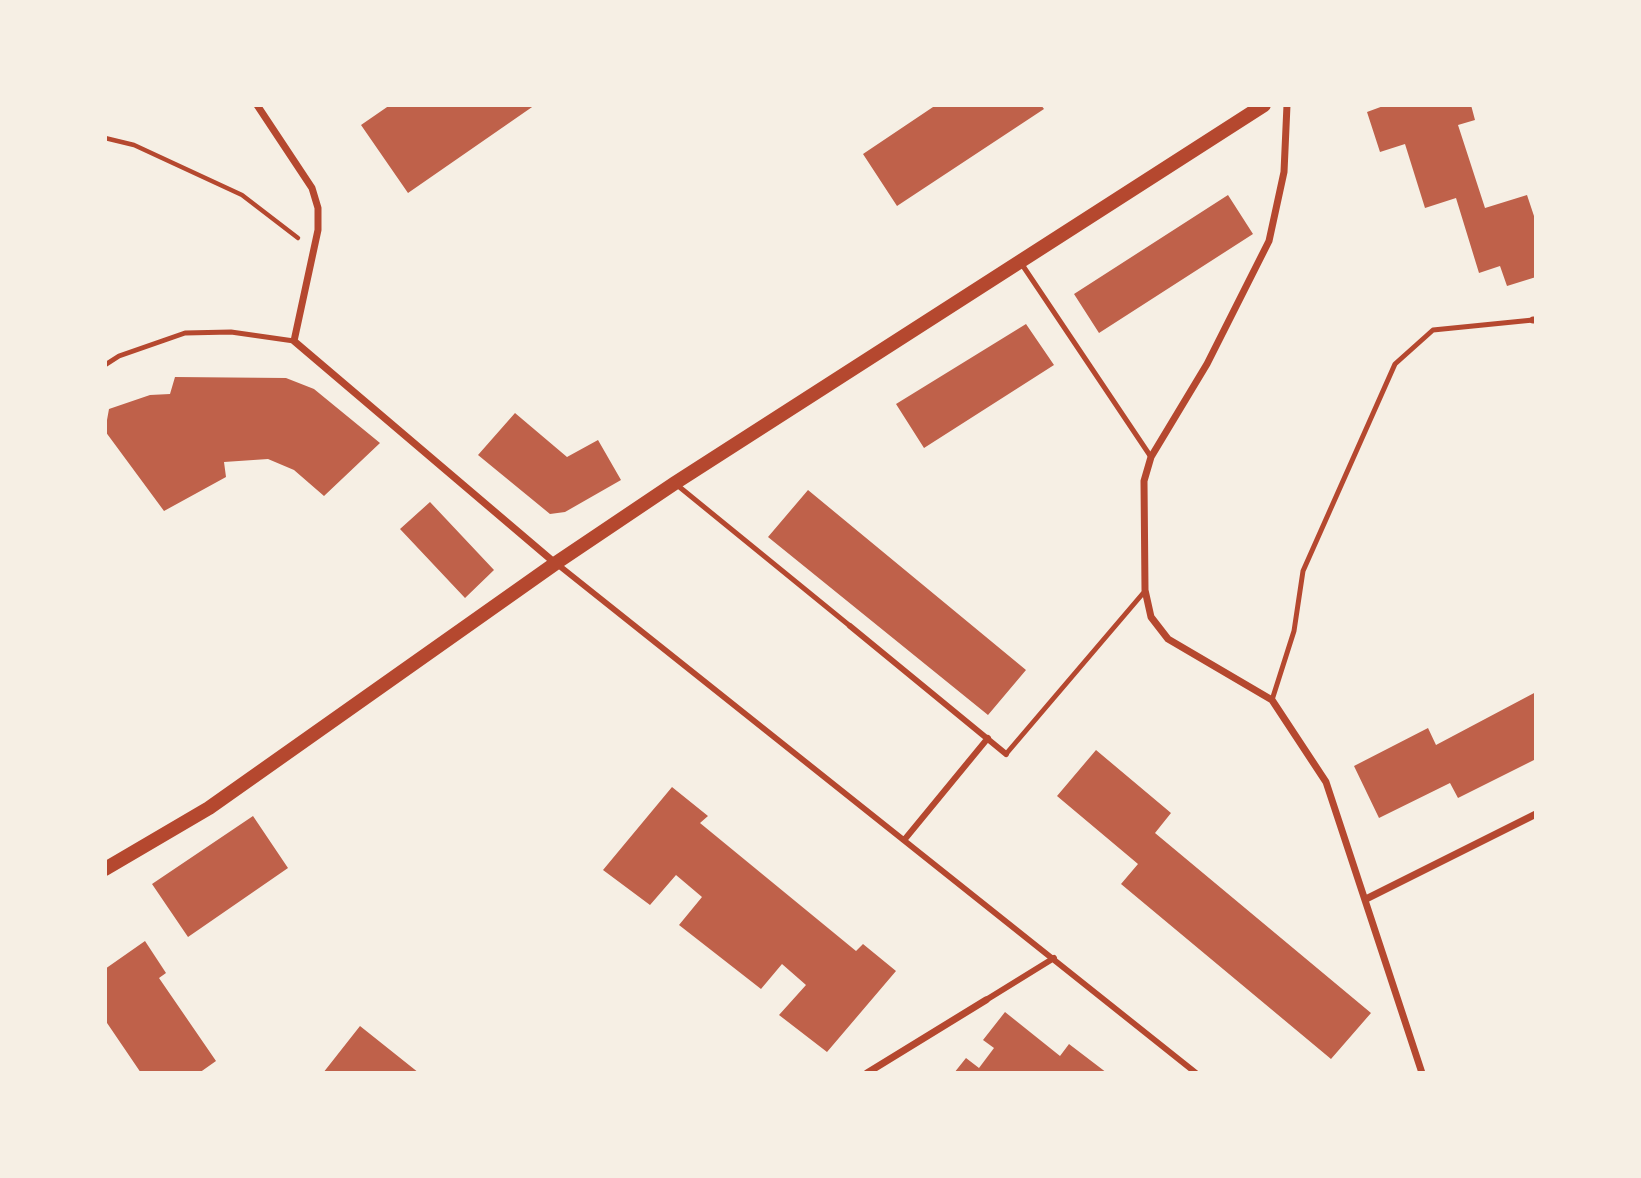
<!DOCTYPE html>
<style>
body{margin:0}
#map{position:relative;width:1641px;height:1178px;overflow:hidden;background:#f6efe4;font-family:"Crimson Pro",serif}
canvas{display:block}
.frame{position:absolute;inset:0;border:107px solid #f6efe4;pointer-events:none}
</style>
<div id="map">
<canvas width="1641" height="1178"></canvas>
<div class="frame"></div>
</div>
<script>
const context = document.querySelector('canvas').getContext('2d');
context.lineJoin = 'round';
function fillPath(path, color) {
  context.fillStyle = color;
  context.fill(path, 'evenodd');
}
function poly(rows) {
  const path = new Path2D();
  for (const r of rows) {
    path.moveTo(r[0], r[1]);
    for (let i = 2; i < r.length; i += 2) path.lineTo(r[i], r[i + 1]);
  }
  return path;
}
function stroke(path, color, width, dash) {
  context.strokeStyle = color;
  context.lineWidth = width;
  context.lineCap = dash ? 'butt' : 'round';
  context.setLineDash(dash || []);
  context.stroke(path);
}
fillPath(poly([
 [390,105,535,105,408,193,361,125],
 [936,105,1041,105,1044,109,897,206,863,154],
 [1386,105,1471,105,1475,120,1458,125,1485,208,1527,195,1536,222,1536,277,1507,286,1500,266,1479,273,1456,198,1425,208,1405,144,1380,152,1367,112],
 [1228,195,1253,234,1099,333,1074,294],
 [1026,324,1054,365,924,448,896,404],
 [175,377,286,378,314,389,380,443,324,496,294,470,268,459,224,462,226,477,164,511,105,431,109,409,150,395,170,394],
 [515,413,567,457,598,440,621,480,565,512,550,514,478,455],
 [808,490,1026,670,988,715,768,537],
 [430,502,494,570,465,598,400,529],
 [1536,692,1536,759,1458,798,1450,783,1379,818,1354,766,1428,728,1436,745],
 [1096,750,1171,813,1155,833,1371,1013,1331,1059,1121,884,1138,864,1057,796],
 [672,787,708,816,700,823,856,951,863,944,896,971,827,1052,779,1015,806,985,782,964,761,989,679,925,702,897,676,875,650,905,603,870],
 [253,816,288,868,188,937,152,884],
 [145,941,166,973,159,978,216,1061,199,1073,141,1073,105,1020,105,969],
 [1005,1012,1060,1056,1069,1044,1107,1073,954,1073,966,1058,979,1068,994,1048,983,1040],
 [360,1026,419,1073,323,1073]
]), '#bf614a');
stroke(poly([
 [105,138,134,145,242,195,298,238]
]), '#b5482f', 4.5);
stroke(poly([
 [1021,263,1151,457],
 [105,365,119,356,185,333,231,332,294,341],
 [677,485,850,626],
 [1272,700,1294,631,1303,571,1395,364,1433,330,1533,320],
 [1006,754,1145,591]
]), '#b5482f', 5);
stroke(poly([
 [557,564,1196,1073],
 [850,626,1006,754],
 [905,839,988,738],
 [986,1000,1054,958]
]), '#b5482f', 6);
stroke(poly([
 [257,105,312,188,318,208,318,230,294,341,555,563],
 [1287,105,1284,172,1269,241,1207,364,1151,457,1144,481,1145,590,1151,617,1168,639,1272,700,1326,782,1422,1073],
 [1533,320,1536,320],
 [1366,899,1536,814],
 [867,1073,986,1000]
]), '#b5482f', 7);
stroke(poly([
 [105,869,209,808,556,563,675,483,1264,105]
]), '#b5482f', 14);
</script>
